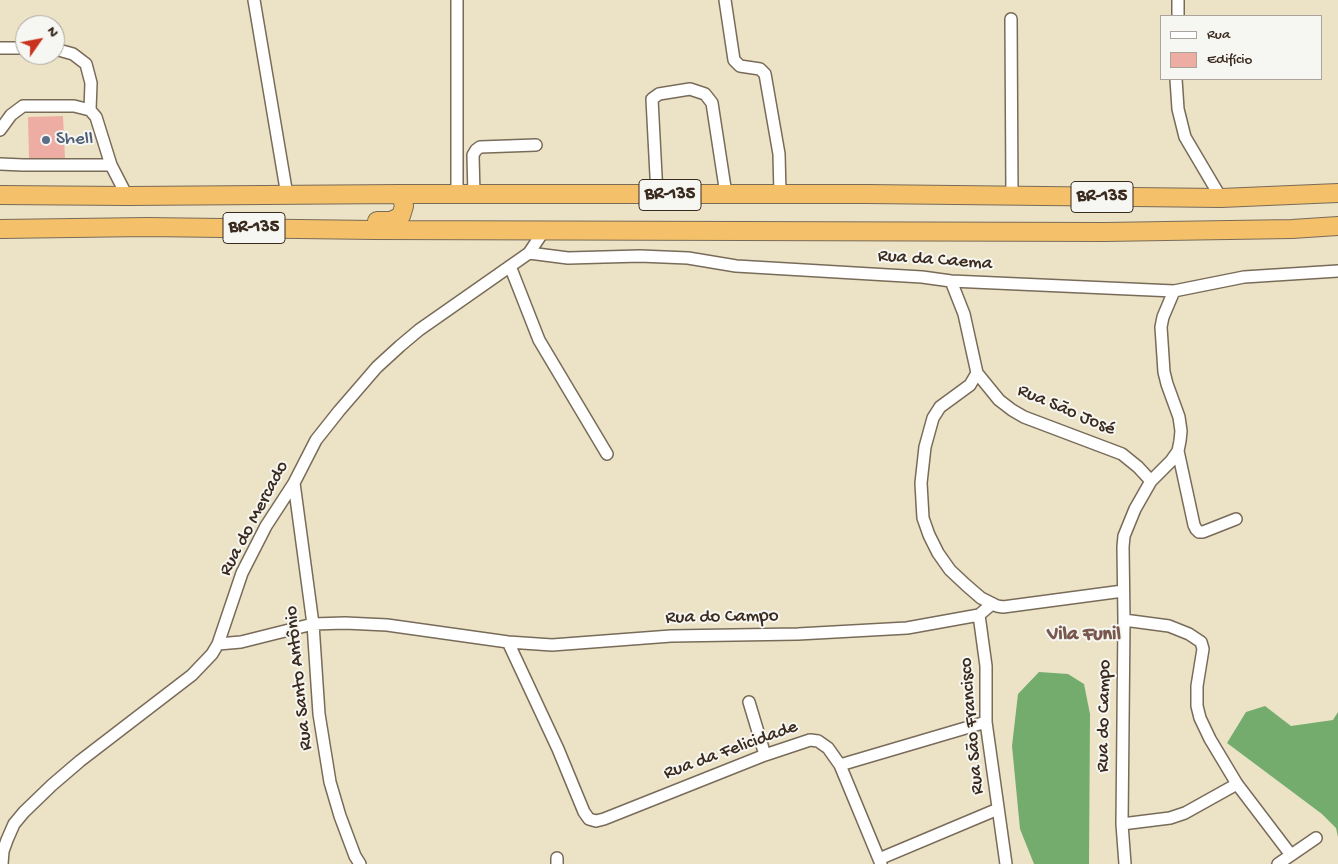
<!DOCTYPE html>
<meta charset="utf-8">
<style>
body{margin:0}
#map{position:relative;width:1338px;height:864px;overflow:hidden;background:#ece3c6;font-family:"Gochi Hand",sans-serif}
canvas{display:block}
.legend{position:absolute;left:1160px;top:15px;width:162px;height:65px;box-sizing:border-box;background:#f6f6f2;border:1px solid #aba49d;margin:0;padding:6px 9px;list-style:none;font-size:15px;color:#3b2a1e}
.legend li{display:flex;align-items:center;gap:10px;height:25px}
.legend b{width:25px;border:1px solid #aba49d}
.north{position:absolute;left:15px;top:15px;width:50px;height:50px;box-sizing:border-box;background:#f6f6f2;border:1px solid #aba49d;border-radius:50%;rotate:57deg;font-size:14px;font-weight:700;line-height:20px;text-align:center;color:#3b2a1e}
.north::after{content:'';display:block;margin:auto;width:18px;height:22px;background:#c8321e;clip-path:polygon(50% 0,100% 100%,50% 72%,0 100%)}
</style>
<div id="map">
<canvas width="1338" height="864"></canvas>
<ul class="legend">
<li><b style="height:6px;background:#fff"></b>Rua</li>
<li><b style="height:14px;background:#edada3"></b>Edifício</li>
</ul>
<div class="north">N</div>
</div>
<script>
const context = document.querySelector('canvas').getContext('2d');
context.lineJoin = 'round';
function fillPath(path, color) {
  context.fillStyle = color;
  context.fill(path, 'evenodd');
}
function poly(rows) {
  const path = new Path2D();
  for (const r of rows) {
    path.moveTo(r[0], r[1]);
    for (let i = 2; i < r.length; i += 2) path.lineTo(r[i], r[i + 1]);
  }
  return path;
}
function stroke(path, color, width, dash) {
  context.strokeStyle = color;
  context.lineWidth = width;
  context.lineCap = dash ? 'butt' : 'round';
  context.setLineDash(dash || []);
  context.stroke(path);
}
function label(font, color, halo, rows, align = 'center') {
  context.font = font + ' "Gochi Hand",sans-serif';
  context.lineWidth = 4;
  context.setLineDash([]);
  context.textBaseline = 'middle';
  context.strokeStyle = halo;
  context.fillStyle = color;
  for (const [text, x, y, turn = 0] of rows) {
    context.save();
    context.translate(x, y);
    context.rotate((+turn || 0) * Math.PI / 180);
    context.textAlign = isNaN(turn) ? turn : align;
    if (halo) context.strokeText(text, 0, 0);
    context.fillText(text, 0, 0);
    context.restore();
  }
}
fillPath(poly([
 [1039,672,1068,674,1084,684,1090,714,1089,864,1034,864,1020,829,1012,746,1018,694],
 [1265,706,1291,726,1333,720,1338,712,1338,837,1336,828,1322,814,1227,743,1246,712]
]), '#73ac6c');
fillPath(poly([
 [63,116,65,158,29,158,28,117]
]), '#edada3');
const minor = poly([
 [254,0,287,195],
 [725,0,734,60,740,66,760,69,765,74,779,154,780,194],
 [1178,16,1178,0],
 [1011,19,1012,196],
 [0,48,25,48],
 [55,49,73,54,86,64,91,83,90,110],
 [1176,79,1178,109,1185,137,1221,198],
 [0,130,11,115,23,106,74,106,90,110,96,117,111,165,127,196],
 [0,164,23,165,111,165],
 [457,195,457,0],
 [474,195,473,155,476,150,480,147,536,145],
 [657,195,652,99,659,94,690,89,705,94,712,103,726,194],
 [529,253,568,258,640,256,688,258,736,266,922,277,951,281,1174,291,1244,277,1338,271],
 [510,266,539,340,607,454],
 [951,281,964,314,977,373,999,400,1012,410,1024,417,1122,454,1138,467,1151,481],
 [977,373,970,385,940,407,933,418,925,447,921,483,923,518,929,535,938,553,950,570,966,585,981,598,997,606,1003,607,1123,591],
 [1178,451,1194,525,1196,529,1199,532,1203,532,1236,519],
 [294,483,313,624,319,714,330,782,340,816,355,856,360,864],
 [979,615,986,666,986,722,1006,864],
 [1124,620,1169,626,1189,634,1201,642,1203,649,1197,686,1197,706,1200,718,1210,739,1237,784,1291,855],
 [508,642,558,749,584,812,589,819,596,821,604,819,765,755,810,740,818,741,828,748,840,765,881,864],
 [218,644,241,642,313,624,345,623,387,625,508,642,552,645,671,636,798,634,907,628,979,615,992,604],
 [749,702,765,755],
 [840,765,986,722],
 [1122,824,1170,818,1185,813,1237,784],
 [879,859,998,809],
 [2,864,3,851,7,840,14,824,24,812,52,785,80,761,192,675,212,654,218,644,242,573,266,526,294,483,316,440,339,411,377,367,400,346,419,330,529,253,545,229],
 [557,864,557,858],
 [1125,864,1122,824,1124,620,1123,547,1124,536,1135,509,1151,481,1171,461,1178,451,1180,441,1181,431,1179,417,1167,384,1164,372,1161,327,1163,317,1174,291],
 [1278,864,1316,838]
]);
const highway = poly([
 [0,195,127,196,401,194,866,194,1221,198,1338,193],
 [377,221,391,221,401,216,404,206,401,194],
 [0,229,147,227,374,230,1104,232,1292,229,1338,226]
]);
stroke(minor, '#796b59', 14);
stroke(highway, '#796b59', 20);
stroke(minor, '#fff', 11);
stroke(highway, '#f4c16a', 18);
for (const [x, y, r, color] of [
 [46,140,5,"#5c6f8a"]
]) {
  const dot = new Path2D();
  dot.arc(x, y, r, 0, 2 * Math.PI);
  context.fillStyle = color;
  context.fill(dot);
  stroke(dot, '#f6f6f2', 2);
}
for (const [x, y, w] of [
 [670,195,62],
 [1102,197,62],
 [254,228,62]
]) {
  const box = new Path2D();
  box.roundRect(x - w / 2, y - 15.5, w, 31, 4);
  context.fillStyle = '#f6f6f2';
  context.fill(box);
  stroke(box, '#3b2a1e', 1);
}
label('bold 18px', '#3b2a1e', null, [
 ["BR-135",670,195],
 ["BR-135",1102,197],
 ["BR-135",254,228]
]);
label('19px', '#4e5e75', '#f6f6f2', [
 ["Shell",56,140]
], 'left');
label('19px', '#3b2a1e', '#f6f6f2', [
 ["Rua da Caema",935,261,4],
 ["Rua São José",1066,411,23],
 ["Rua do Mercado",255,519,-62],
 ["Rua do Campo",722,618,-1],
 ["Rua Santo Antônio",300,678,-96],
 ["Rua do Campo",1105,716,-89],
 ["Rua São Francisco",973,726,-95],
 ["Rua da Felicidade",731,751,-20]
]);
label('bold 20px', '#79584d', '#f6f6f2', [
 ["Vila Funil",1084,636]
]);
</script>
